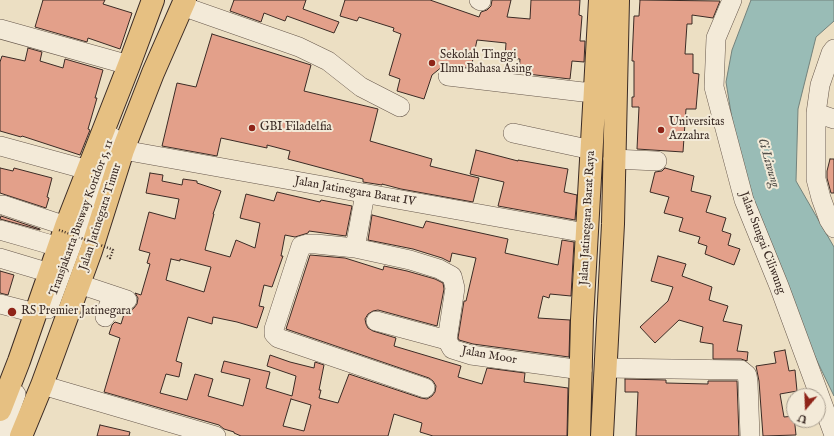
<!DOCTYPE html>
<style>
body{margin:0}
#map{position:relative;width:834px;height:436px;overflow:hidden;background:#ecdfc3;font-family:"IM FELL English",serif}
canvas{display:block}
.north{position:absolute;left:786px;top:388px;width:40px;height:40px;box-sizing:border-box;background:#f3ead8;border:1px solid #a99e90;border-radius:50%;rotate:199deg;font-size:11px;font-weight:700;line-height:16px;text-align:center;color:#3b2b25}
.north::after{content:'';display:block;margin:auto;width:14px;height:18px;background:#8f2418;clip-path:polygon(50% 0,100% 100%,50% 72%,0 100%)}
</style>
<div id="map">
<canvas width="834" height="436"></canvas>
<div class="north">U</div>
</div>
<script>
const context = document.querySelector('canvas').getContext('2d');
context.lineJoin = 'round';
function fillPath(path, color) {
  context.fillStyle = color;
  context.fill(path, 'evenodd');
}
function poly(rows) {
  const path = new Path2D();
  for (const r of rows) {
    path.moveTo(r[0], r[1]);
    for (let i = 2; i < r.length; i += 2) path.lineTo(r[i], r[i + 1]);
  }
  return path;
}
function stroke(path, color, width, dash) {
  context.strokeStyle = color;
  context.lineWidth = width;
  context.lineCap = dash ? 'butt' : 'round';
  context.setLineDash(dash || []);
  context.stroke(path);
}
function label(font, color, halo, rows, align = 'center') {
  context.font = font + ' "IM FELL English",serif';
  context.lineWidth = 4;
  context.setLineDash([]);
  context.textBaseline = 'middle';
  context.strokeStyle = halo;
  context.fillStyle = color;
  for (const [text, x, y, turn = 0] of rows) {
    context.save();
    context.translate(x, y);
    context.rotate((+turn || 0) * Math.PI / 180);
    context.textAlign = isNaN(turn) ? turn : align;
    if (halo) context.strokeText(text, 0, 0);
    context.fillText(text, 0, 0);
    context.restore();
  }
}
const water = poly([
 [751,0,834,0,834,21,816,37,798,109,796,181,834,247,834,396,804,334,761,232,734,131,726,82,732,50,751,0]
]);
fillPath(water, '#99bcb6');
stroke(water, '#73827c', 1);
const building = poly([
 [43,0,105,0,103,4,132,13,120,49,88,38,87,42,35,27,43,0],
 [234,0,306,0,303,9,339,22,334,33,287,16,285,21,264,13,261,22,230,11,234,0],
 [345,0,430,0,479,17,481,12,487,10,491,6,492,0,511,0,507,17,530,19,531,0,580,0,579,15,582,16,580,41,585,41,584,62,572,61,570,79,519,73,520,59,505,58,506,43,477,40,471,68,449,65,443,66,432,75,424,99,397,91,400,79,389,75,401,34,393,31,394,28,359,17,357,21,340,16,345,0],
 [640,0,720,1,713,18,692,15,692,24,687,24,685,54,693,54,693,73,699,74,696,109,686,109,683,152,637,149,639,107,632,107,632,97,634,97,634,61,632,61,634,16,639,16,640,0],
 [212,34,311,65,304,91,378,109,370,141,432,159,430,166,479,178,473,202,401,189,382,184,382,185,363,182,363,179,288,159,290,151,267,145,267,148,221,138,217,156,162,146,177,83,196,87,212,34],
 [28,48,42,52,40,61,63,68,65,59,103,70,95,98,97,98,88,129,90,130,80,155,22,136,21,137,0,131,0,62,2,56,25,61,28,48],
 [476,150,518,161,518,160,568,169,564,192,577,195,575,220,498,206,504,182,470,174,476,150],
 [830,159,834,159,834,193,831,193,827,178,827,171,830,159],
 [0,168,13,171,14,168,52,178,47,197,49,198,46,208,0,193,0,168],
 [665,168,694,176,691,191,711,196,706,212,726,218,722,231,731,234,728,245,740,249,734,265,705,254,707,246,698,243,700,237,679,231,683,218,664,213,669,197,650,192,655,172,662,171,665,168],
 [150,173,163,175,162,181,182,185,183,179,197,181,197,183,221,191,213,214,214,214,205,250,230,257,236,240,255,248,260,223,240,218,246,194,274,201,277,192,320,202,321,200,352,206,346,236,309,231,308,233,295,237,285,235,281,256,283,256,272,287,264,285,259,306,264,307,257,328,237,322,213,317,212,324,188,317,176,361,182,363,179,377,166,374,160,393,187,400,195,374,213,379,208,396,243,406,250,379,221,372,224,361,270,372,266,388,292,396,296,376,267,366,270,355,290,362,314,368,315,362,324,365,319,390,321,390,319,398,338,403,349,374,421,398,427,399,432,396,435,392,436,386,433,381,429,378,286,329,310,255,345,258,383,270,384,266,407,271,435,279,443,283,444,289,437,326,378,310,373,311,368,314,365,319,366,324,368,328,373,331,396,338,394,346,461,366,458,377,482,384,487,368,525,373,524,382,568,388,567,436,433,436,420,432,422,423,394,414,388,436,241,436,234,433,234,432,224,429,219,425,104,392,120,338,109,334,112,325,115,322,121,324,125,311,130,311,134,308,137,304,138,298,135,293,141,295,150,264,147,263,150,253,139,250,149,212,175,219,179,199,146,193,150,173],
 [171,259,180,261,180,259,211,267,204,292,166,280,171,259],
 [291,399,311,405,304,431,283,426,291,399],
 [372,215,423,228,426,221,508,239,505,253,558,265,562,240,574,242,571,296,550,294,549,298,543,296,538,318,570,320,569,357,473,344,459,340,458,338,464,301,466,301,476,258,452,253,450,262,442,258,413,249,368,240,372,215],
 [1,216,40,229,40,230,0,219,1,216],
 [658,256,686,264,682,276,712,287,709,300,728,306,723,321,742,325,737,351,748,352,747,361,741,359,713,359,713,344,700,342,703,327,679,320,655,343,640,327,668,301,673,287,651,281,658,256],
 [0,271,14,275,8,295,0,293,0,271],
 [785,350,789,371,795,370,797,391,780,394,784,417,794,416,796,435,763,436,759,381,756,366,776,363,774,352,785,350],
 [625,379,666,380,666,383,708,384,708,381,737,381,739,436,636,436,638,392,625,392,625,379],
 [100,425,130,432,129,436,97,436,100,425]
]);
fillPath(building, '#e3a08a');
stroke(building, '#3b2b25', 1);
const minor = poly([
 [479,0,481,1],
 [732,0,716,38,714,87,744,200,779,286,834,435],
 [182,6,299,47,328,61,361,87,400,107],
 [0,29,129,65],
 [834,49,831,53,820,85,816,113,816,179,821,198,829,220,834,228],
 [448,76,583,92,595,90],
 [816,113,834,119],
 [513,133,592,150],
 [0,146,88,170],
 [123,150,586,233],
 [613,159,657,161],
 [3,205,66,226],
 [0,230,59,247],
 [355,248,365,194],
 [0,258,50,273],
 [79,284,127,300],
 [0,304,35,313],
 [48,309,112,137],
 [105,317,112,295],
 [376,321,447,340],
 [605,368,741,370,747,375,748,382,750,436],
 [42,385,216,436],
 [425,388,278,338,274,334,274,329,301,246,308,244,316,244,355,248,410,260,439,269,452,276,455,288,447,340,452,349,471,355,582,370],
 [1,436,16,394]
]);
const major = poly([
 [0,410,19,361,66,226,129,65,153,0],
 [21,436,42,385,91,251,123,150,153,73,185,0],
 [579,436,582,320,600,0],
 [602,436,613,224,618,0]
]);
stroke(minor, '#67584c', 20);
stroke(major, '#3b2b25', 24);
stroke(poly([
 [107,256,110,258,113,250,111,249]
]), '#3b2b25', 2.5, [1, 2]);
stroke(minor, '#f3ead8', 19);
stroke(major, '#e6c082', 22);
stroke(poly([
 [59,230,111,249]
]), '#3b2b25', 2.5, [1, 2]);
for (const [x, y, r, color] of [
 [432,63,4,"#8f2418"],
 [252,128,4,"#8f2418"],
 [661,130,4,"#8f2418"],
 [12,312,5,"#8f2418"]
]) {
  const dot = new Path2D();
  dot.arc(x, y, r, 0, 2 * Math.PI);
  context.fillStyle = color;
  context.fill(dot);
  stroke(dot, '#f3ead8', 1.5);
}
label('12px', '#3b2b25', '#f3ead8', [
 ["Sekolah Tinggi",440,56],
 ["Ilmu Bahasa Asing",440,70],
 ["Universitas",669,123],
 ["Azzahra",669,137],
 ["GBI Filadelfia",260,128],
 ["RS Premier Jatinegara",21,312]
], 'left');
label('12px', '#3b2b25', '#f3ead8', [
 ["Jalan Jatinegara Barat IV",355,192,10],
 ["Jalan Jatinegara Timur",101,217,-72],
 ["Transjakarta Busway Koridor 5, 11",82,218,-70],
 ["Jalan Jatinegara Barat Raya",588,218,-87],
 ["Jalan Sungai Ciliwung",762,243,69],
 ["Jalan Moor",489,356,10]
]);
label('italic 13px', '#524f49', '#f3ead8', [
 ["Ci Liwung",768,163,74]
]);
</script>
